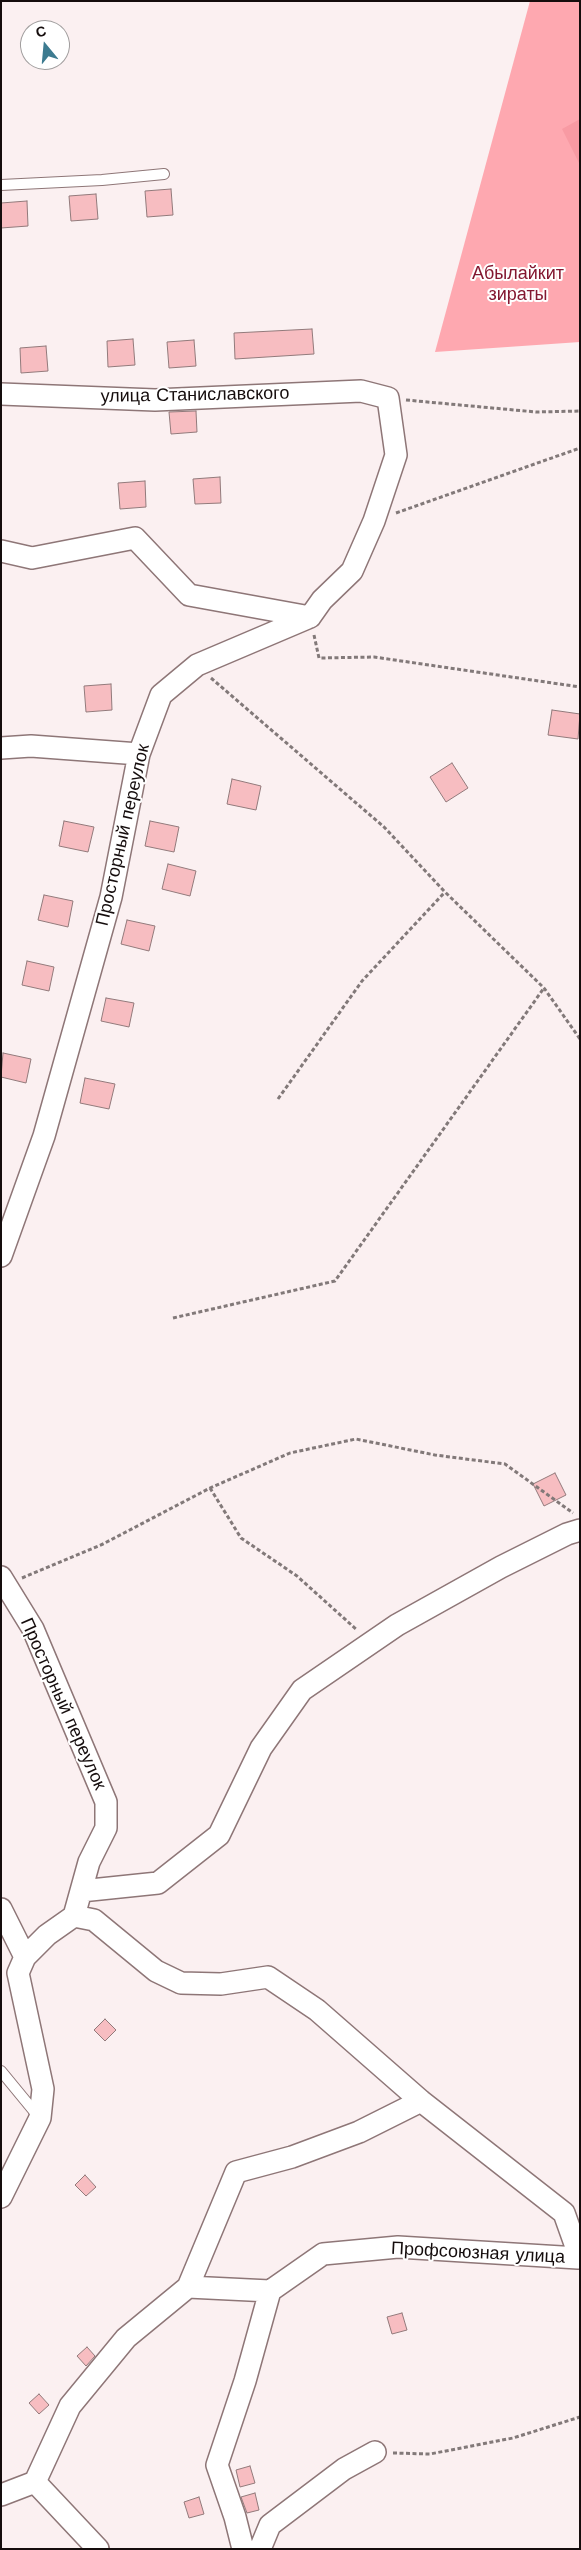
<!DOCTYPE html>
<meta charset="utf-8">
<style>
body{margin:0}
#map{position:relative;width:581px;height:2550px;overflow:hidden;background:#fbf0f1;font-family:"Work Sans",sans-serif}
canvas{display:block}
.frame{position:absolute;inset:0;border:2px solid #150d0d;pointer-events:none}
.north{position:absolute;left:20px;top:20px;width:50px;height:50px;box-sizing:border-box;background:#fff;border:1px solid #a19e9e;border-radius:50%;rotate:343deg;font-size:14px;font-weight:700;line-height:20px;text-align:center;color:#150d0d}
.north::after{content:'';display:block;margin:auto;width:18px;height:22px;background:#3d7b90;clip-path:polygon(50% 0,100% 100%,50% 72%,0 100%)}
</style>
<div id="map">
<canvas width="581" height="2550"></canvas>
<div class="frame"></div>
<div class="north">С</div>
</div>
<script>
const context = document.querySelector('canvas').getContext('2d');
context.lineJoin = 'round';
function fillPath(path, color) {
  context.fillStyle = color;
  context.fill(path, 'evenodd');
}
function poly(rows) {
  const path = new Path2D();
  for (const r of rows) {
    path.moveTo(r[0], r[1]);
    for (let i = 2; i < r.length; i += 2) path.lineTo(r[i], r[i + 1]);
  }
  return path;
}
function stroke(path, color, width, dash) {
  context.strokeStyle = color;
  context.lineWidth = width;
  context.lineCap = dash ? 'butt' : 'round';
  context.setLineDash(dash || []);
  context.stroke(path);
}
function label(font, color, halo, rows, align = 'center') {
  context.font = font + ' "Work Sans",sans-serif';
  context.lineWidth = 4;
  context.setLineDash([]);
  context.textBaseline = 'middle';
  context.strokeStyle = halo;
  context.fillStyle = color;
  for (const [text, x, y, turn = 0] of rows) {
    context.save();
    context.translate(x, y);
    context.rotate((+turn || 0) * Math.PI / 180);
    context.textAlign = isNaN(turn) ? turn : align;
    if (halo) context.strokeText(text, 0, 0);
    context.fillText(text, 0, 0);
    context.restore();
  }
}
fillPath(poly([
 [530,1,580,1,580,342,435,352]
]), '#fea8b0');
fillPath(poly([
 [580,119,580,165,562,129]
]), '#f89aa3');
const building = poly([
 [171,189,173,215,147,217,145,191,171,189],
 [96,194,98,219,71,221,69,196,96,194],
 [27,201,28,226,1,228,1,203,27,201],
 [312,329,314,354,235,359,234,333,312,329],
 [133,339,135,365,108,367,107,341,133,339],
 [194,340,196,366,169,368,167,342,194,340],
 [46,346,48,371,21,373,20,348,46,346],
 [196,411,197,432,171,434,169,412,196,411],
 [220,477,221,503,195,504,193,479,220,477],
 [145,481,146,507,120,509,118,483,145,481],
 [111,684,112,710,86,712,84,686,111,684],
 [552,710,580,714,578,739,548,735,552,710],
 [452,763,468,788,446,802,430,777,452,763],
 [232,779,261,786,256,810,227,804,232,779],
 [64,821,94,827,88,852,59,846,64,821],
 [150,821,179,827,174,852,145,846,150,821],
 [168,864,196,871,190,896,162,889,168,864],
 [44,895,73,901,68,927,38,920,44,895],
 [127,920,155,926,149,951,121,944,127,920],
 [27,961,54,967,49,991,22,985,27,961],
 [106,998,134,1003,129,1027,101,1021,106,998],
 [3,1053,31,1059,26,1083,1,1077,3,1053],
 [85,1078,115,1084,109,1109,80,1103,85,1078],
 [555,1473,566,1495,544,1506,533,1484,555,1473],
 [105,2019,116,2030,105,2041,94,2030,105,2019],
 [85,2175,96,2187,86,2196,75,2185,85,2175],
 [402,2313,407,2330,392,2334,387,2317,402,2313],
 [87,2347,95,2356,86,2366,77,2356,87,2347],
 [39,2394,49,2405,39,2414,29,2403,39,2394],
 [250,2466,255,2483,240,2487,236,2470,250,2466],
 [255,2493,259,2510,247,2513,241,2497,255,2493],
 [199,2497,204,2514,189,2518,184,2502,199,2497]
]);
fillPath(building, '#f7bdc1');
stroke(building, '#927a7b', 1);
const lane = poly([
 [1,185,102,180,164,174],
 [1,2071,38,2116]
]);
const street = poly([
 [1,394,155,400,361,391,388,398,396,455,374,521,352,571,322,600,310,617,197,665,161,695,139,754,111,897,44,1136,1,1256],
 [1,551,32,558,135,538,189,595,310,617],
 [1,748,31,746,139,754],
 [1,1577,33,1629,106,1802,106,1828,89,1862,74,1916,47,1935,25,1957,18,1973,43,2089,40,2118,1,2197],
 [81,1891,158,1883,219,1835,261,1748,302,1690,397,1625,501,1567,567,1534,580,1530],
 [1,1909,25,1957],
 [74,1916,94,1920,156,1971,181,1983,221,1984,268,1977,317,2010,421,2101,564,2213,580,2258],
 [188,2287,236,2172,292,2157,359,2132,421,2101],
 [35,2482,98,2549],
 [1,2495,35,2482,70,2406,126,2338,188,2287,270,2291,323,2254,398,2247,578,2258],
 [243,2549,235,2517,217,2465,245,2381,270,2291],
 [260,2549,270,2525,344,2469,375,2452]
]);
stroke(lane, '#8e7677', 12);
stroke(street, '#8e7677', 24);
stroke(poly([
 [406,400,536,412,580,411],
 [396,513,580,448],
 [314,635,319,658,374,657,580,687],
 [211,678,384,827,445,892,544,988,580,1039],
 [278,1099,362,981,445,892],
 [173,1318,335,1281,544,988],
 [210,1488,241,1538,297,1576,357,1630],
 [22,1578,103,1544,210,1488,290,1453,356,1439,435,1455,505,1464,573,1513],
 [393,2453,430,2454,513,2438,580,2417]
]), '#827979', 3, [4, 2.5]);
stroke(lane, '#fff', 10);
stroke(street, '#fff', 21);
label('18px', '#831730', '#fff', [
 ["Абылайкит",518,274],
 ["зираты",518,295]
]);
label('18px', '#150d0d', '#fff', [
 ["улица Станиславского",195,395,-1],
 ["Просторный переулок",123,835,-77],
 ["Просторный переулок",63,1704,66],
 ["Профсоюзная улица",478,2253,3]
]);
</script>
